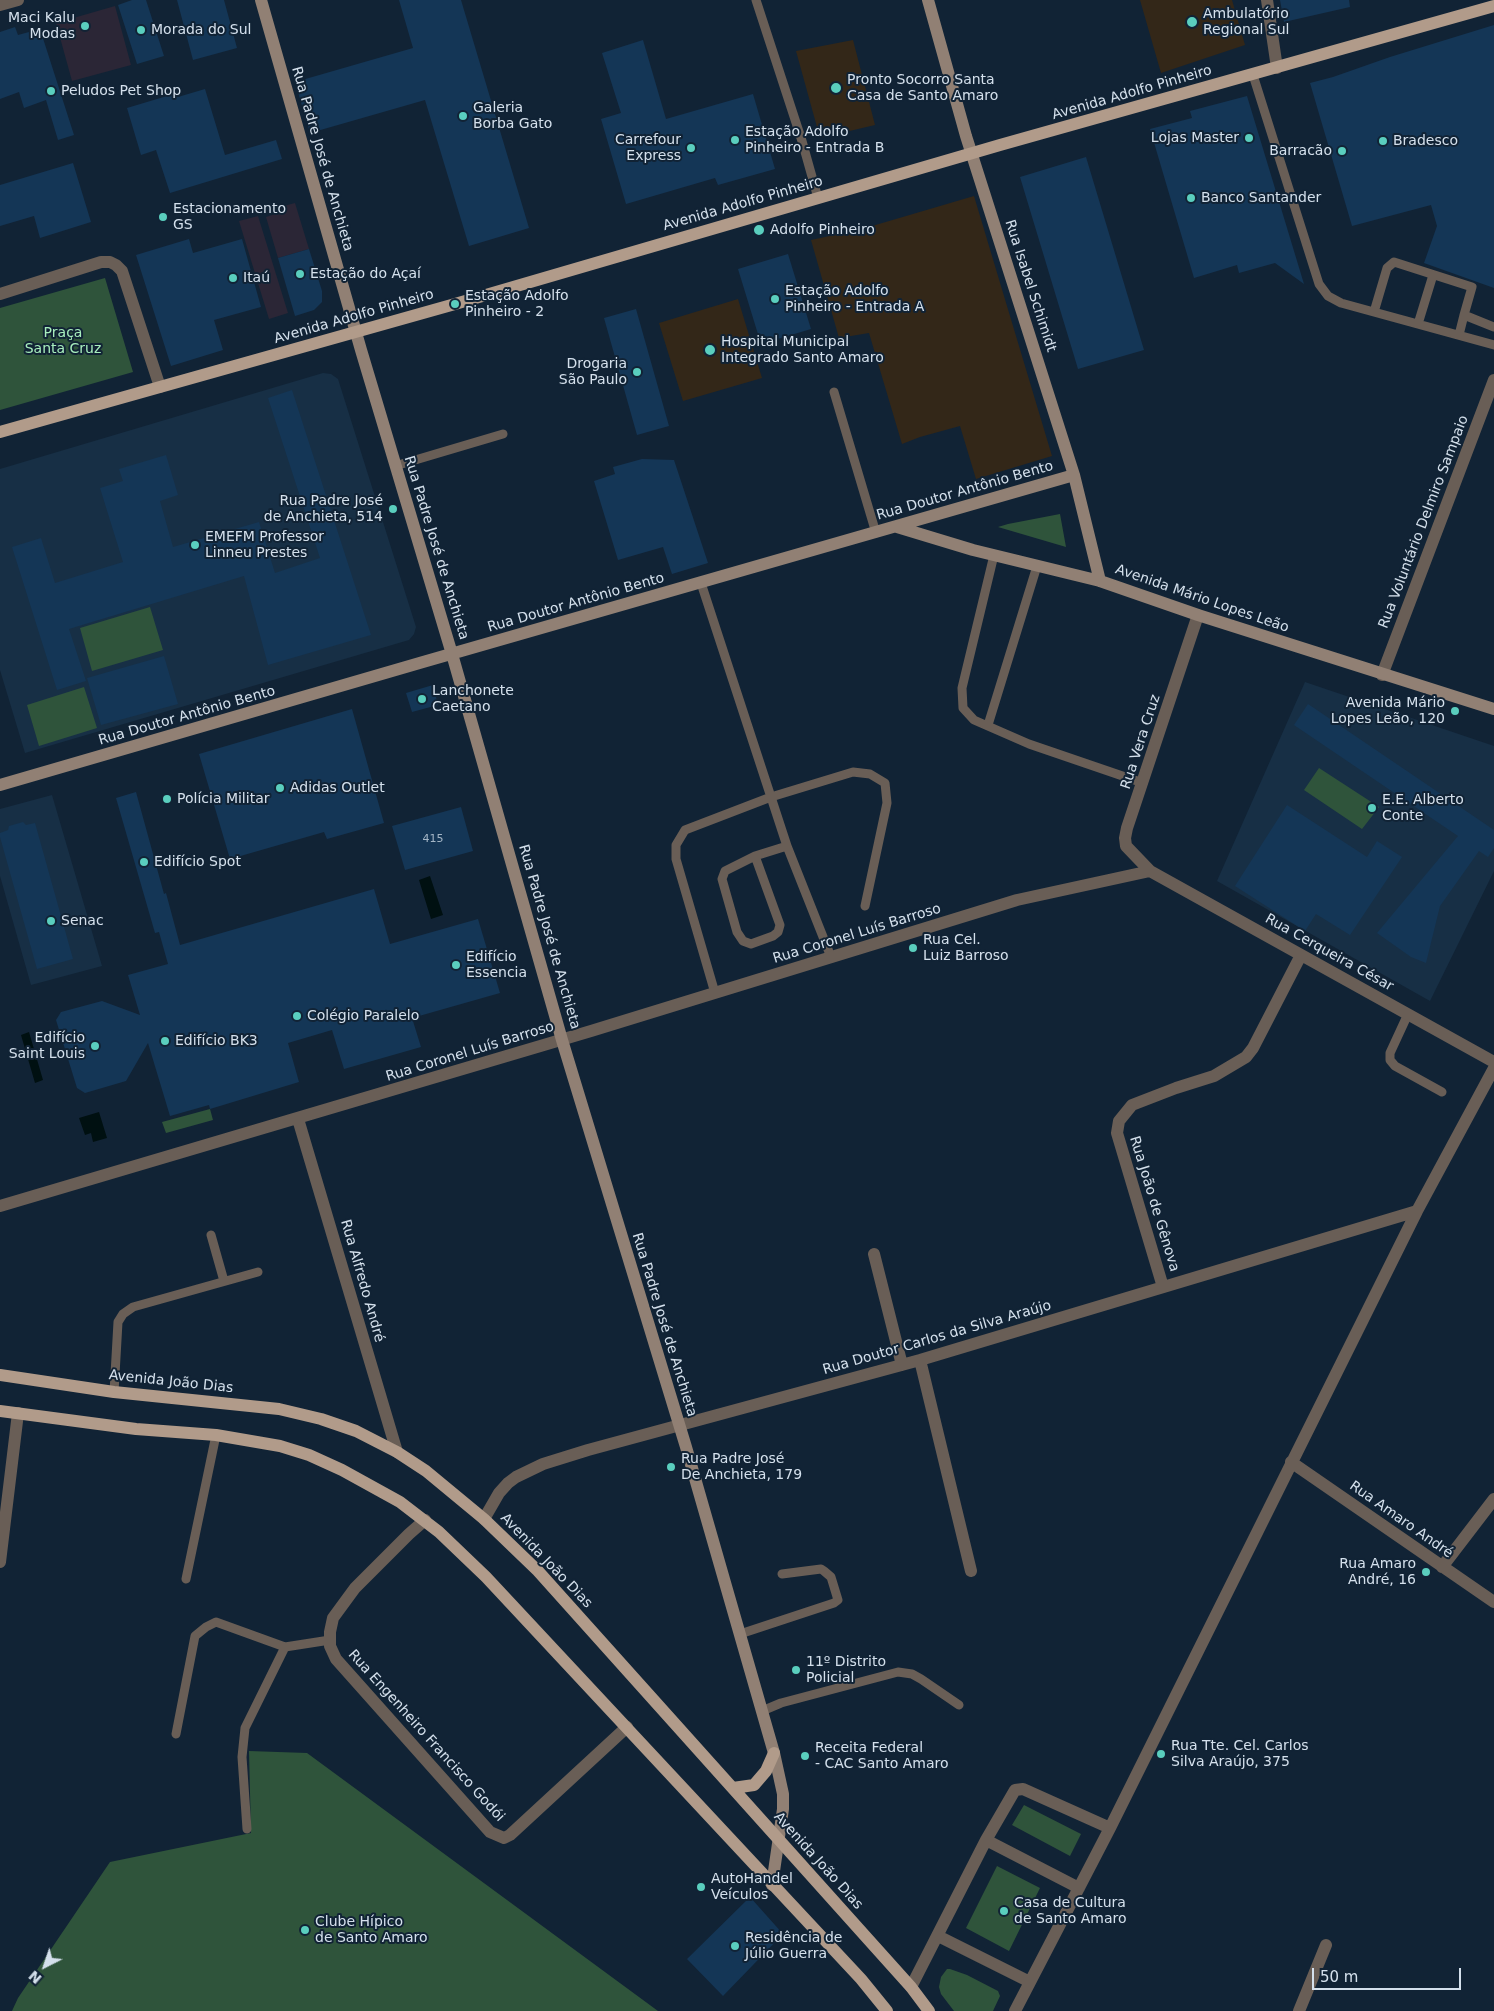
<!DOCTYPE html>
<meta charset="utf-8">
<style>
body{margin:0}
#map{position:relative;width:1494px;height:2011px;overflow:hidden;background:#112335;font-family:"DejaVu Sans",sans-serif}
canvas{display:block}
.north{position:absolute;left:20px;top:1941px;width:50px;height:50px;-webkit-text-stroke:4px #112335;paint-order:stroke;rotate:221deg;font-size:14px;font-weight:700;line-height:20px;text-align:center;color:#d4e0ec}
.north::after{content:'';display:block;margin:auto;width:18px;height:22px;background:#d4e0ec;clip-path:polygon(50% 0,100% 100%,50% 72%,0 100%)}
.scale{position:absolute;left:1312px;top:1968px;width:149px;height:22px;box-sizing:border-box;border:2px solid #d4e0ec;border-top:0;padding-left:6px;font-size:15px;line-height:18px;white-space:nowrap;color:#d4e0ec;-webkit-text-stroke:4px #112335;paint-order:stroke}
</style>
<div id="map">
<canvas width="1494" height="2011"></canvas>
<div class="north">N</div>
<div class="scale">50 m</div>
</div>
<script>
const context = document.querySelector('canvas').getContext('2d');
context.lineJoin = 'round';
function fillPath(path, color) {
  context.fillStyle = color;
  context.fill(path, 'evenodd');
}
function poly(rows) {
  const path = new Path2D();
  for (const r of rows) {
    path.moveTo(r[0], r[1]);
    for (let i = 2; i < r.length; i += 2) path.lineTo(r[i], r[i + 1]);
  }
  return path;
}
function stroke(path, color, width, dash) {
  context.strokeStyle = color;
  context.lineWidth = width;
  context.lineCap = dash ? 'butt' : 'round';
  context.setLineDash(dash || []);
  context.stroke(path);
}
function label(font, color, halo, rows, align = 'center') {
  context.font = font + ' "DejaVu Sans",sans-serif';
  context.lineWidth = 4;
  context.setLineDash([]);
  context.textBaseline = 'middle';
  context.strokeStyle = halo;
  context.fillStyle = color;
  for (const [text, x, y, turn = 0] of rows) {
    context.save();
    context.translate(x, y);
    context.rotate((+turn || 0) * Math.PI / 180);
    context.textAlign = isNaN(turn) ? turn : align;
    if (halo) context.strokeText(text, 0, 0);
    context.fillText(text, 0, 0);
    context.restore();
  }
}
fillPath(poly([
 [115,6,131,65,72,81,56,23],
 [295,203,309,249,278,258,266,217,278,213,280,207],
 [258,216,288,313,269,319,239,221]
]), '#2b2636');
fillPath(poly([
 [323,373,331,374,338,379,416,627,414,634,409,640,25,753,0,670,0,469],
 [1305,682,1494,746,1494,871,1430,1001,1217,881],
 [52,795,102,966,31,985,0,876,0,809]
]), '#172f45');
fillPath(poly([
 [1140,0,1232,0,1245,45,1161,73],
 [853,40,875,125,820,138,796,51],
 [974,196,1052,456,976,479,960,426,920,437,902,444,869,333,839,338,811,240,862,229],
 [738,299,762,378,683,401,659,323]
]), '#332718');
fillPath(poly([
 [105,278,133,372,0,410,0,308],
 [1060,514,1066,547,998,527,1008,524],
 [150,607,163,650,92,671,80,628],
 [84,687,97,728,39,746,27,705],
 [1319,768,1379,807,1362,829,1304,790],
 [210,1109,213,1120,166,1133,162,1122],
 [249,1751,307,1753,658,2011,12,2011,18,1998,110,1862,251,1833],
 [1024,1805,1081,1834,1070,1856,1012,1825],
 [997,1866,1040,1888,1009,1951,966,1928],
 [947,1969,950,1969,967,1975,998,1991,1000,1996,993,2011,954,2011,941,1994,939,1987,941,1977]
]), '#2f543b');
fillPath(poly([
 [430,876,443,915,431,919,419,880],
 [29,1032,43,1080,35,1083,21,1035],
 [99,1112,107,1138,93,1142,91,1133,85,1135,79,1118]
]), '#001011');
fillPath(poly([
 [132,0,146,0,164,56,137,64,118,5],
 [177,0,224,0,237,48,193,60],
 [399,0,461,0,529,228,469,246,425,100,310,133,295,82,413,48],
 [1280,0,1349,0,1350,7,1284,22],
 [1494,25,1494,288,1424,263,1437,226,1431,205,1352,226,1310,83,1333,77,1390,57],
 [15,27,18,35,40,29,74,135,58,140,46,100,24,108,19,92,0,99,0,32],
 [643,40,666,119,753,94,775,169,718,185,715,178,626,204,601,119,621,113,602,53],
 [205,89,225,155,276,140,282,159,170,193,156,150,141,155,127,108,177,93,178,97],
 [1247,96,1304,284,1275,263,1239,273,1237,265,1194,278,1150,129,1192,118,1190,111],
 [1086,157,1144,350,1078,369,1020,177],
 [73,163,91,222,40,238,34,216,0,226,0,185],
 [189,239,193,253,242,239,261,307,214,320,223,350,171,366,136,255],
 [309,249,322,291,322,302,314,310,295,316,278,258],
 [788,254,811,329,761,344,738,269],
 [636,309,669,426,637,435,604,318],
 [292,390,371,635,268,665,244,576,69,629,86,681,57,690,12,547,41,538,55,583,123,562,100,488,123,481,119,469,166,455,178,495,160,501,173,547,259,522,275,573,320,558,268,398],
 [642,459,674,460,708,563,672,574,663,547,618,560,594,481,615,474,613,467],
 [164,656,178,704,101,725,87,678],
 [433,685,438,705,412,712,406,693],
 [1308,704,1494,830,1494,848,1488,857,1479,851,1440,906,1426,963,1411,957,1377,933,1458,836,1294,725],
 [352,709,384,823,327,839,324,832,230,859,199,754],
 [136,792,164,894,166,893,180,945,374,889,390,944,478,919,500,993,412,1018,421,1047,344,1069,332,1030,288,1043,299,1082,210,1109,209,1105,170,1116,148,1043,126,1081,85,1093,77,1088,56,1020,61,1012,102,1001,140,1015,128,975,168,964,159,932,155,933,116,798],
 [1287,805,1367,857,1377,841,1402,857,1350,935,1316,914,1305,931,1235,886],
 [461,807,473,851,405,870,392,826],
 [23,822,26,825,35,823,73,959,37,969,0,837,0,833,8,830,9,826],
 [750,1897,783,1934,723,1996,687,1959]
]), '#143656');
stroke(poly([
 [756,0,802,141,818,198],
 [1253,75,1319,284,1328,296,1341,303,1494,345],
 [1374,312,1387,268,1394,262,1472,287,1464,315,1494,327],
 [1418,324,1433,275],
 [1459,335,1464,315],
 [834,392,876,533],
 [395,466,503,434],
 [994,555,962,688,963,708,974,720,1029,744,1143,783],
 [701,583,787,846,831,957],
 [988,725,1037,566],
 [755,856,780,925,778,932,773,936,751,944,743,941,737,932,722,879,725,871,755,856,787,846],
 [715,993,676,859,676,845,685,830,771,797,853,772,870,774,885,783,887,803,865,906],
 [1408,1014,1390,1053,1390,1060,1395,1066,1442,1092],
 [211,1235,224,1281],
 [114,1392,118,1322,123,1314,133,1307,258,1272],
 [186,1579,216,1435],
 [740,1634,834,1603,838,1600,831,1577,824,1571,821,1569,782,1574],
 [762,1711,781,1703,898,1672,912,1674,921,1679,959,1705],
 [176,1734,195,1636,206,1627,216,1622,285,1647,330,1640],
 [247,1829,242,1757,245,1728,285,1647]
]), '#695e56', 9);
stroke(poly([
 [1267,0,1277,68],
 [0,5,18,0],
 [0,294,101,262,110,262,116,265,122,271,160,387],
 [1198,615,1127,828,1125,838,1126,846,1150,871,1494,1062],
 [1382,675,1494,380],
 [298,1119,397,1452],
 [0,1206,591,1031,1017,900,1150,871],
 [874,1254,902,1365],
 [1163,1287,1117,1133,1119,1121,1132,1105,1176,1088,1214,1076,1246,1057,1253,1048,1301,955],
 [920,1360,971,1571],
 [1291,1462,1494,1602],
 [484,1519,499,1493,508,1483,516,1477,543,1464,588,1450,920,1360,1417,1211],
 [425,1520,409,1534,355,1588,333,1618,330,1632,330,1646,336,1659,490,1832,504,1838,510,1835,627,1727],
 [0,1562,18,1413],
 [1442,1567,1494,1499],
 [986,1840,1079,1888],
 [938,1936,1030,1982],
 [911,1987,986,1840,1015,1790,1023,1789,1110,1828],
 [1015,2011,1110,1828,1417,1211,1494,1068],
 [1299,2011,1326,1945]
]), '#695e56', 12);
stroke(poly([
 [261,0,361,350,452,654,562,1040,686,1447,774,1753,783,1794,783,1809,772,1885],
 [928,0,966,136,1074,475,1100,581],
 [897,527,973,550,1100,581,1198,615,1494,709],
 [0,785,423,662,1074,475]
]), '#918074', 12);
stroke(poly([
 [0,432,455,304,1000,145,1494,6],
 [0,1375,114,1392,279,1409,321,1419,356,1431,397,1452,426,1471,484,1519,538,1571,867,1938,911,1987,929,2011],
 [0,1411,136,1429,216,1435,280,1446,309,1455,342,1470,400,1502,439,1532,486,1577,861,1979,887,2011],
 [733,1788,754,1785,766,1771,774,1753]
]), '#b19b8a', 12);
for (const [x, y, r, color] of [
 [1192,22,6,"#5acebe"],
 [85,26,5,"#5acebe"],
 [141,30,5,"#5acebe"],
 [836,88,6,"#5acebe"],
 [51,91,5,"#5acebe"],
 [463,116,5,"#5acebe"],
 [1249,138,5,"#5acebe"],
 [735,140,5,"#5acebe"],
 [1383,141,5,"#5acebe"],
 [691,148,5,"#5acebe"],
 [1342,151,5,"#5acebe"],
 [1191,198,5,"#5acebe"],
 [163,217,5,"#5acebe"],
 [759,230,6,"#5acebe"],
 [300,274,5,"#5acebe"],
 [233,278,5,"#5acebe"],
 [775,299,5,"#5acebe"],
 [455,304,5,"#5acebe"],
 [710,350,6,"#5acebe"],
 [637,372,5,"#5acebe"],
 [393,509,5,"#5acebe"],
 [195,545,5,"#5acebe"],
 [422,699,5,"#5acebe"],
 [1455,711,5,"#5acebe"],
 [280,788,5,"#5acebe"],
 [167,799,5,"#5acebe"],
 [1372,808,5,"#5acebe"],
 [144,862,5,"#5acebe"],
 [51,921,5,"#5acebe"],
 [913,948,5,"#5acebe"],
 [456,965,5,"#5acebe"],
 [297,1016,5,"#5acebe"],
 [165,1041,5,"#5acebe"],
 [95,1046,5,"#5acebe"],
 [671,1467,5,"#5acebe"],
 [1426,1572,5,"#5acebe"],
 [796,1670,5,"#5acebe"],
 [1161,1754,5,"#5acebe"],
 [805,1756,5,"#5acebe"],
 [701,1887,5,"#5acebe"],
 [1004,1911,5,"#5acebe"],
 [305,1930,5,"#5acebe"],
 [735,1946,5,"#5acebe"]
]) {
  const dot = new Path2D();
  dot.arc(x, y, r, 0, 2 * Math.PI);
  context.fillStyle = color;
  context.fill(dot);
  stroke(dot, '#112335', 2);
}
label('11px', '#a4b6c6', null, [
 ["415",433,839]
]);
label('14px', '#d4e0ec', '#112335', [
 ["Ambulatório",1203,14],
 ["Regional Sul",1203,30],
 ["Maci Kalu",75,18,"right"],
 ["Modas",75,34,"right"],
 ["Morada do Sul",151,30],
 ["Pronto Socorro Santa",847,80],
 ["Casa de Santo Amaro",847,96],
 ["Peludos Pet Shop",61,91],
 ["Galeria",473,108],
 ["Borba Gato",473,124],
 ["Estação Adolfo",745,132],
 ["Pinheiro - Entrada B",745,148],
 ["Lojas Master",1239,138,"right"],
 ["Carrefour",681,140,"right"],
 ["Express",681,156,"right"],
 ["Bradesco",1393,141],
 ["Barracão",1332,151,"right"],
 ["Banco Santander",1201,198],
 ["Estacionamento",173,209],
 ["GS",173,225],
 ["Adolfo Pinheiro",770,230],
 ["Estação do Açaí",310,274],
 ["Itaú",243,278],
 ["Estação Adolfo",785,291],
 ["Pinheiro - Entrada A",785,307],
 ["Estação Adolfo",465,296],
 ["Pinheiro - 2",465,312],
 ["Hospital Municipal",721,342],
 ["Integrado Santo Amaro",721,358],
 ["Drogaria",627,364,"right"],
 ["São Paulo",627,380,"right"],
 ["Rua Padre José",383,501,"right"],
 ["de Anchieta, 514",383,517,"right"],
 ["EMEFM Professor",205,537],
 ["Linneu Prestes",205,553],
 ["Lanchonete",432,691],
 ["Caetano",432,707],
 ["Avenida Mário",1445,703,"right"],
 ["Lopes Leão, 120",1445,719,"right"],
 ["Adidas Outlet",290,788],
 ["Polícia Militar",177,799],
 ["E.E. Alberto",1382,800],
 ["Conte",1382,816],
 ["Edifício Spot",154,862],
 ["Senac",61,921],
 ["Rua Cel.",923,940],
 ["Luiz Barroso",923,956],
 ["Edifício",466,957],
 ["Essencia",466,973],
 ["Colégio Paralelo",307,1016],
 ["Edifício",85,1038,"right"],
 ["Saint Louis",85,1054,"right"],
 ["Edifício BK3",175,1041],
 ["Rua Padre José",681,1459],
 ["De Anchieta, 179",681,1475],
 ["Rua Amaro",1416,1564,"right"],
 ["André, 16",1416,1580,"right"],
 ["11º Distrito",806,1662],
 ["Policial",806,1678],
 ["Rua Tte. Cel. Carlos",1171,1746],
 ["Silva Araújo, 375",1171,1762],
 ["Receita Federal",815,1748],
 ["- CAC Santo Amaro",815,1764],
 ["AutoHandel",711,1879],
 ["Veículos",711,1895],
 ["Casa de Cultura",1014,1903],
 ["de Santo Amaro",1014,1919],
 ["Clube Hípico",315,1922],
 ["de Santo Amaro",315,1938],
 ["Residência de",745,1938],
 ["Júlio Guerra",745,1954]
], 'left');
label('14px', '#d4e0ec', '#112335', [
 ["Avenida Adolfo Pinheiro",1132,93,-16],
 ["Rua Padre José de Anchieta",322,159,74],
 ["Avenida Adolfo Pinheiro",743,204,-16],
 ["Rua Isabel Schimidt",1030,286,72],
 ["Avenida Adolfo Pinheiro",354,317,-16],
 ["Rua Doutor Antônio Bento",965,491,-16],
 ["Rua Voluntário Delmiro Sampaio",1424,522,-69],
 ["Rua Padre José de Anchieta",436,548,73],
 ["Avenida Mário Lopes Leão",1202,599,19],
 ["Rua Doutor Antônio Bento",576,603,-16],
 ["Rua Doutor Antônio Bento",187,716,-16],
 ["Rua Vera Cruz",1141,742,-72],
 ["Rua Coronel Luís Barroso",857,934,-17],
 ["Rua Padre José de Anchieta",549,937,74],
 ["Rua Cerqueira César",1329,953,29],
 ["Rua Coronel Luís Barroso",470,1052,-17],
 ["Rua João de Gênova",1154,1204,73],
 ["Rua Alfredo André",362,1281,74],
 ["Rua Padre José de Anchieta",664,1325,73],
 ["Rua Doutor Carlos da Silva Araújo",937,1338,-16],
 ["Avenida João Dias",171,1382,6],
 ["Rua Amaro André",1401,1520,35],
 ["Avenida João Dias",546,1561,46],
 ["Rua Engenheiro Francisco Godói",426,1736,48],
 ["Avenida João Dias",818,1861,48]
]);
label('14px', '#a8eebd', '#112335', [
 ["Praça",63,333],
 ["Santa Cruz",63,349]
]);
</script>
